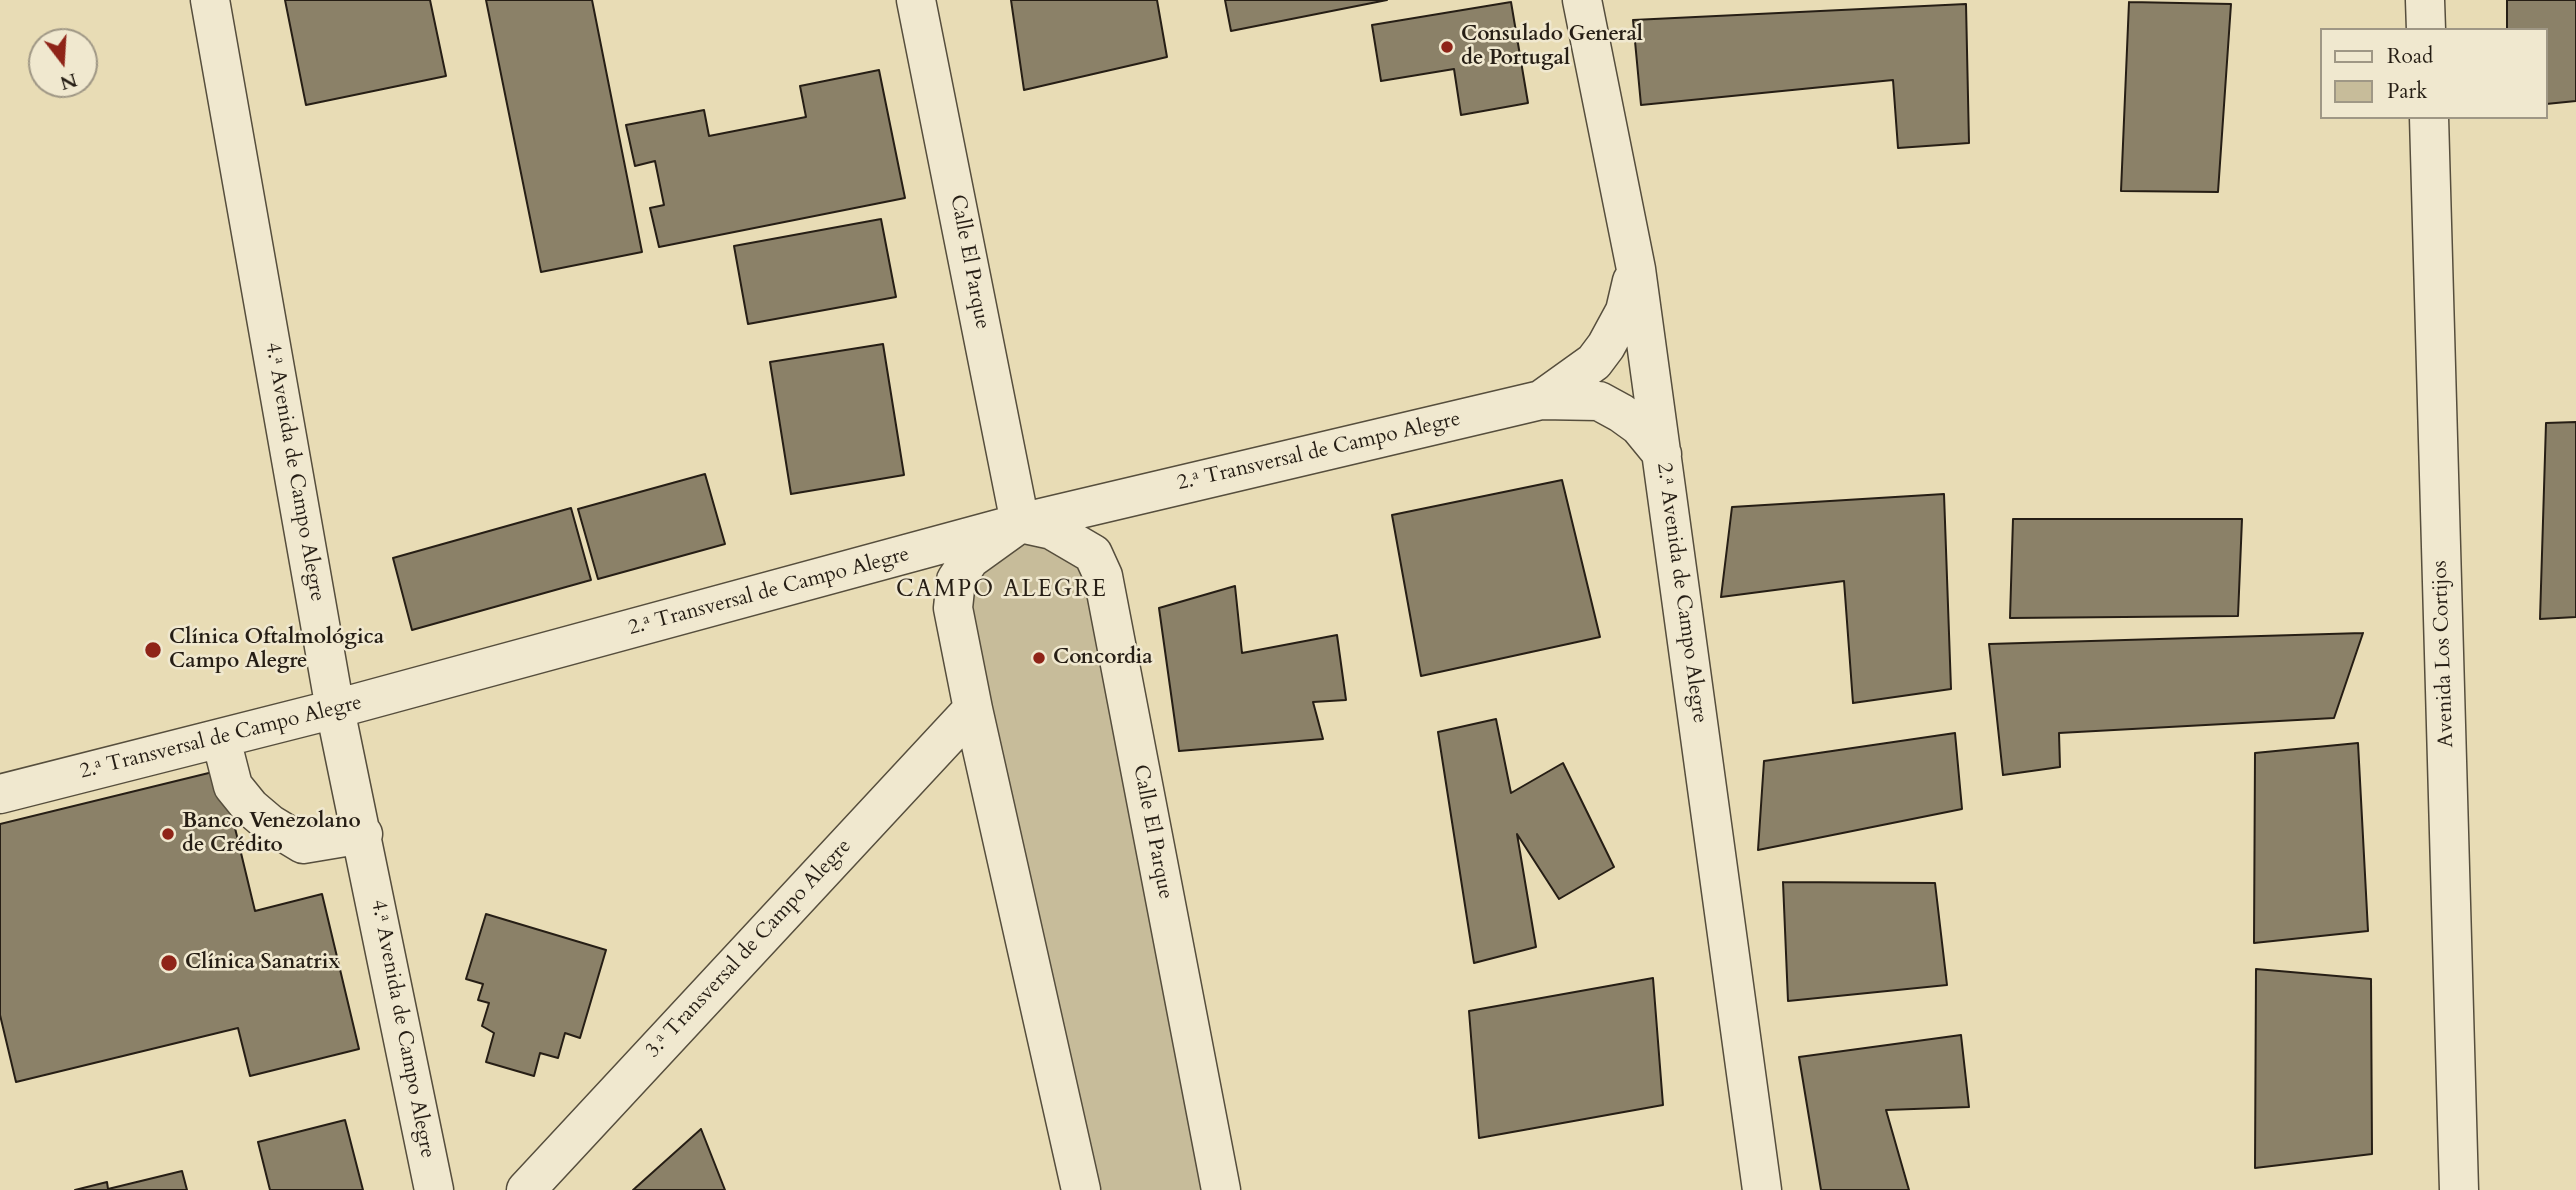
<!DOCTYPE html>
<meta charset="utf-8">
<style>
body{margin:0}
#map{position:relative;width:2576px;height:1190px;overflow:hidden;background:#e8dcb5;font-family:Cardo,serif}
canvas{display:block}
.legend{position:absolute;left:2320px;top:28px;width:228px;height:91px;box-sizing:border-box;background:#f0e8cf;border:2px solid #9f9785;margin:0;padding:9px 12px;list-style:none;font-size:21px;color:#261e15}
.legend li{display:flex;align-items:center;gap:14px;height:35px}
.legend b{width:35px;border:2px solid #9f9785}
.north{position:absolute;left:28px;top:28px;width:70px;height:70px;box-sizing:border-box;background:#f0e8cf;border:2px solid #9f9785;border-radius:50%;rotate:163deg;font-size:19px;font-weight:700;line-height:28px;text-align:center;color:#261e15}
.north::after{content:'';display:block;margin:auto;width:24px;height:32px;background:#8f2418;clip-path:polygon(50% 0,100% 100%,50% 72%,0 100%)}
</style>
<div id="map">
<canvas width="2576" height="1190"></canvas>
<ul class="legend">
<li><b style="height:9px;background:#f0e8cf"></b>Road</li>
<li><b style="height:19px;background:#c7bc9a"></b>Park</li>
</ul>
<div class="north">N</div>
</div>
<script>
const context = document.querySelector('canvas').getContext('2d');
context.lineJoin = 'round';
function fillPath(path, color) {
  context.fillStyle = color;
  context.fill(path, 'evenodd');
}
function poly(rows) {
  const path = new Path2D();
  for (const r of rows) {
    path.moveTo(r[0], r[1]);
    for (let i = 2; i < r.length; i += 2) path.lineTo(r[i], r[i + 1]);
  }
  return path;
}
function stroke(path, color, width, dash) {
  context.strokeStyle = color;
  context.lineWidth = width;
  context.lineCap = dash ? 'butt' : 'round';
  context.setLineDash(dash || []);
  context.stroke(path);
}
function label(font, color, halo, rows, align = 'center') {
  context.font = font + ' Cardo,serif';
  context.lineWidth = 5;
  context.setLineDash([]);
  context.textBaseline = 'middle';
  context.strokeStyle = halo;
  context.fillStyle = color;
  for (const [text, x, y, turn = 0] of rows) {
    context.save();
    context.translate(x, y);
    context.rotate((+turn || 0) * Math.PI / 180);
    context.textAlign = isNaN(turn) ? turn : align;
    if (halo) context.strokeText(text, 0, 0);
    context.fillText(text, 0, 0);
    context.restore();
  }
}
fillPath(poly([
 [1020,523,1093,554,1221,1190,1081,1190,956,580]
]), '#c7bc9a');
const building = poly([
 [285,0,430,0,446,76,306,105,285,0],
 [486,0,592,0,642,252,541,272,486,0],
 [1011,0,1157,0,1167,57,1024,90,1011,0],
 [1225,0,1387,0,1231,31,1225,0],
 [2507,0,2576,0,2576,101,2546,104,2546,30,2507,30,2507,0],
 [1511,2,1528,103,1461,115,1454,69,1381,81,1372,25,1511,2],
 [2129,2,2231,4,2218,192,2121,191,2129,2],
 [1966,4,1969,143,1898,148,1893,80,1641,105,1633,20,1966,4],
 [879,70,905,198,659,247,650,208,664,205,655,161,635,166,626,125,704,110,709,136,806,117,800,86,879,70],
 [881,219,896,297,748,324,734,246,881,219],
 [883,344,904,475,791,494,770,362,883,344],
 [2576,422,2576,617,2540,619,2546,423,2576,422],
 [705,474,725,544,598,579,578,509,705,474],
 [1562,480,1600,637,1421,676,1392,515,1562,480],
 [1944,494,1951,689,1853,703,1844,581,1721,597,1732,507,1944,494],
 [571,508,591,580,412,630,393,558,571,508],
 [2013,519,2242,519,2238,616,2010,618,2013,519],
 [1235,586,1242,653,1337,635,1346,700,1313,702,1323,739,1179,751,1159,608,1235,586],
 [2363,633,2334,718,2059,733,2060,767,2003,775,1989,644,2363,633],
 [1496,719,1511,793,1563,763,1614,867,1559,899,1517,834,1536,947,1474,963,1438,732,1496,719],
 [1955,733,1962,809,1758,850,1764,761,1955,733],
 [2358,743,2368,931,2254,943,2255,753,2358,743],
 [221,770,255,911,322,894,359,1049,250,1076,238,1028,16,1082,0,1015,0,824,221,770],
 [1783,882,1935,883,1947,985,1788,1001,1783,882],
 [486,914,606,950,580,1038,565,1033,558,1058,540,1053,534,1076,486,1062,494,1033,482,1026,489,1003,478,1000,483,984,466,979,486,914],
 [2256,969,2371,979,2372,1154,2255,1168,2256,969],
 [1653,978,1663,1105,1479,1138,1469,1011,1653,978],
 [1961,1035,1969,1107,1886,1110,1909,1190,1821,1190,1799,1057,1961,1035],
 [345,1120,363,1190,270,1190,258,1142,345,1120],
 [701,1129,725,1190,633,1190,701,1129],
 [182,1171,187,1190,75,1190,107,1182,108,1189,182,1171]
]);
fillPath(building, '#8b8168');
stroke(building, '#261e15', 2);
const minor = poly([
 [210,0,335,709,434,1190],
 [916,0,1020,523],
 [1582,0,1636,269,1762,1190],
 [2425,0,2426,30],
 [2429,117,2459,1190],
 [1541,400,1594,362,1606,346,1625,311,1632,281],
 [221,739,233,786,250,807,270,824,303,844,363,834],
 [0,794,335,709,1020,523,1541,400,1599,401,1621,413,1639,426,1662,454],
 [526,1190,973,709],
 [1081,1190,973,709,953,608,956,580,970,559,1020,523,1052,530,1093,554,1103,576,1221,1190]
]);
stroke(minor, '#564e3d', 41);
stroke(minor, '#f0e8cf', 38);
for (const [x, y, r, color] of [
 [1447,47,7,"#8f2418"],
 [153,650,9,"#8f2418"],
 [1039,658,7,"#8f2418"],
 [168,834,7,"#8f2418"],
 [169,963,9,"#8f2418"]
]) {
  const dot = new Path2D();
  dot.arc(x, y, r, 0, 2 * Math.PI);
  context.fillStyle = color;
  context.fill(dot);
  stroke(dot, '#f0e8cf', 2.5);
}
label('bold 21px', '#261e15', '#f0e8cf', [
 ["Consulado General",1461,35],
 ["de Portugal",1461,59],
 ["Clínica Oftalmológica",169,638],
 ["Campo Alegre",169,662],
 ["Concordia",1053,658],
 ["Banco Venezolano",182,822],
 ["de Crédito",182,846],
 ["Clínica Sanatrix",185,963]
], 'left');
label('21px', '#261e15', '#f0e8cf', [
 ["Calle El Parque",969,262,79],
 ["2.ª Transversal de Campo Alegre",1319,452,-13],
 ["4.ª Avenida de Campo Alegre",294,472,80],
 ["2.ª Transversal de Campo Alegre",769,592,-15],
 ["2.ª Avenida de Campo Alegre",1681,593,82],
 ["Avenida Los Cortijos",2444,654,-92],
 ["2.ª Transversal de Campo Alegre",221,738,-14],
 ["Calle El Parque",1152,832,79],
 ["3.ª Transversal de Campo Alegre",749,949,-47],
 ["4.ª Avenida de Campo Alegre",402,1029,79]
]);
context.letterSpacing = '2px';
label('23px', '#261e15', '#f0e8cf', [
 ["CAMPO ALEGRE",1002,591]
]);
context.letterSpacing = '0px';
</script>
